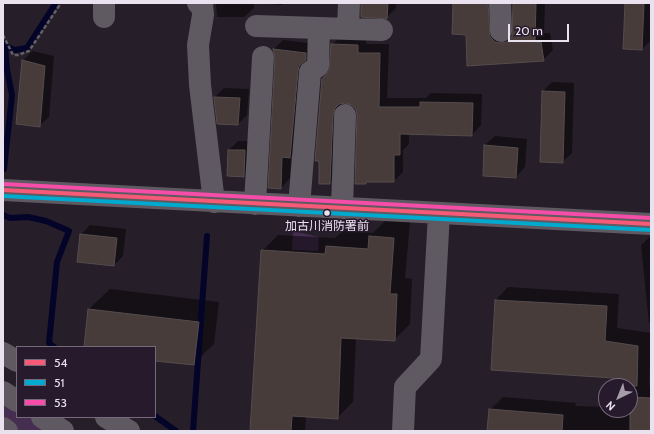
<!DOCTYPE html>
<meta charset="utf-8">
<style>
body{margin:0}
#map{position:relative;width:654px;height:434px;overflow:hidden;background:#261e29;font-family:Cabin,sans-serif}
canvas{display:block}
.frame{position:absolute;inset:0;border:4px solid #ebe2ef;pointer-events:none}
.legend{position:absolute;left:16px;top:346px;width:140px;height:72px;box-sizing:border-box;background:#271a2d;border:1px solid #756a7b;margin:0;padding:5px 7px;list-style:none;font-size:12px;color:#ebe2ef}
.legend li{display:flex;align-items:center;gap:8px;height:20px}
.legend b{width:20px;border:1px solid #756a7b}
.north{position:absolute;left:598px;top:378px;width:40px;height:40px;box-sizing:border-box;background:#271a2d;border:1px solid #756a7b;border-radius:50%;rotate:223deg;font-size:11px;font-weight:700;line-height:16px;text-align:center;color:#ebe2ef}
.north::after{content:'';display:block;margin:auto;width:14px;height:18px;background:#a69daa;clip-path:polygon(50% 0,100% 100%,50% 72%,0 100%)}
.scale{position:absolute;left:508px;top:24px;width:61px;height:18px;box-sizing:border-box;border:2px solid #ebe2ef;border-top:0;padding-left:5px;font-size:12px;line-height:14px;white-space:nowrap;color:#ebe2ef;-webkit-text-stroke:3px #271a2d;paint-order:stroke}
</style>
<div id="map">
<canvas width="654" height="434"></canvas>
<div class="frame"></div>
<ul class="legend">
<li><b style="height:5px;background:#f75a77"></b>54</li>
<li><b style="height:5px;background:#00a9ce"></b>51</li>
<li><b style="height:5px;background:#f54da8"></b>53</li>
</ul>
<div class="north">N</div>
<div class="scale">20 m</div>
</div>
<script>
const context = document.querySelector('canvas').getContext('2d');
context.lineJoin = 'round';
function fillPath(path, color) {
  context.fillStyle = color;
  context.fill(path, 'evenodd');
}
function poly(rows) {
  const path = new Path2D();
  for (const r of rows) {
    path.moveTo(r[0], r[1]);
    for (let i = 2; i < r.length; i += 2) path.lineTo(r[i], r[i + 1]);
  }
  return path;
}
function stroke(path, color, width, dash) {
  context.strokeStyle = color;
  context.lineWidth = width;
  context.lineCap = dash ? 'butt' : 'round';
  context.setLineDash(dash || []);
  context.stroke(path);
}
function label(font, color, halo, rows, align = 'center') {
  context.font = font + ' Cabin,"Noto Sans JP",sans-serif';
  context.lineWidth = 3;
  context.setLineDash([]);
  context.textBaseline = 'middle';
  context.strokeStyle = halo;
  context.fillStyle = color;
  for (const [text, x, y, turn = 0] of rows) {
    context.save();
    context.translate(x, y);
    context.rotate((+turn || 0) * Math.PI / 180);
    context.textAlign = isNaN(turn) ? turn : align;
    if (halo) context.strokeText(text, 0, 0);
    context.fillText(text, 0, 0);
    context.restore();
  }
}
fillPath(poly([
 [293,231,319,237,318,251,292,250],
 [3,394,17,403,17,417,39,417,61,431,3,431]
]), '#452e4f');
fillPath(poly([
 [216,3,284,3,282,5,254,3,254,8,244,17,217,17],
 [362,3,396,3,396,8,386,18],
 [454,3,497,3,505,33,512,34,514,31,512,3,545,3,544,33,550,33,553,50,543,60,467,34],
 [626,3,651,3,651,40,642,49],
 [341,36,367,36,366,44,389,44,387,98,426,98,431,93,482,94,481,125,472,135,409,133,409,144,403,150,403,172,394,181,357,109,352,103,342,102,339,174,330,183,330,72,332,45],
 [283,40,315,44,307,61,299,148,291,157,290,178,281,188,276,58,274,49],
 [32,51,54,56,49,117,39,126,23,61],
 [552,82,574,83,572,153,562,162,543,91],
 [224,88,249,89,247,115,238,124,215,97],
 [495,136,527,139,525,167,516,177,484,175,485,145],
 [238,141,254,141,253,166,244,176,229,150],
 [386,220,410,222,405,278,412,279,410,324,394,340,356,338,353,402,337,418,306,416,305,431,251,431,262,251,278,235,335,238,343,231,373,233],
 [90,225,126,229,123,256,114,265,81,235],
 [651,236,651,323,649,323,641,245],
 [508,287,619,294,617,328,651,333,649,385,651,385,651,431,488,431,490,410,503,397,576,403,575,406,606,407,606,410,630,410,630,386,614,386,614,377,496,300],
 [110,289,219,302,214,344,193,364,155,360,155,347,85,347,89,309]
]), '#0007');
stroke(poly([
 [3,43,5,46,7,70,12,95,4,169],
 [5,46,15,50,27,48,56,3],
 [3,215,10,218,28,217,46,221,69,231,57,262,49,343,54,347],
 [155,416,176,431],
 [193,431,207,236]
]), '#030428', 6);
const building = poly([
 [361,3,388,3,387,19,361,17,361,3],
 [453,3,488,3,490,37,495,42,501,43,507,42,512,36,513,3,536,3,535,42,541,42,544,61,467,66,466,35,452,34,453,3],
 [625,3,644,3,642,50,623,49,625,3],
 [331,44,358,45,358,53,380,53,379,107,420,107,420,102,473,103,472,136,400,134,400,155,394,155,394,182,366,182,366,184,355,184,357,115,356,109,352,105,346,103,339,104,335,108,333,115,330,184,319,184,319,161,315,161,322,79,329,71,331,44],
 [273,49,306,53,306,60,299,66,298,71,290,158,282,157,281,189,268,188,275,58,273,49],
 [22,60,45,66,40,127,16,124,22,60],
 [542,91,565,92,563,163,540,162,542,91],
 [214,97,240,98,238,125,217,124,214,97],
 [484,145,518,148,516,178,483,176,484,145],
 [228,150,245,150,244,177,227,176,228,150],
 [80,234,117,238,114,266,77,262,80,234],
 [369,236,394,238,390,294,397,294,395,341,341,338,338,419,292,416,291,431,250,431,261,250,325,254,326,246,368,249,369,236],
 [495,300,607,306,605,341,638,346,637,386,613,386,613,378,491,370,495,300],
 [88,309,199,322,194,365,155,361,155,347,84,347,88,309],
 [630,397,651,398,651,431,630,431,630,397],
 [489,409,563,415,562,431,487,431,489,409]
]);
fillPath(building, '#483c3a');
stroke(building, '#544c4d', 1);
stroke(poly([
 [3,35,13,55,18,55,29,51,61,3]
]), '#635f65', 2.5, [4, 2]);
stroke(poly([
 [198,3,202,4,203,15,198,45,200,85,214,202],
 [500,3,501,31],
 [104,17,104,3],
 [256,26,382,30],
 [348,28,349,3],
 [3,190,651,224],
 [255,204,263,57],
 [299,206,310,72,318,66,319,28],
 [342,208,345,115],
 [3,353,17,361],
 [3,392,17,401],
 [42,417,63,431],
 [106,417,129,431],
 [3,428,7,431],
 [403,431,405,387,431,359,439,213]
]), '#5f5962', 22);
stroke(poly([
 [3,190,651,224]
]), '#f75a77', 4);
stroke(poly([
 [3,196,651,230]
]), '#00a9ce', 4);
stroke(poly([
 [3,184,651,218]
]), '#f54da8', 4);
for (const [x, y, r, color] of [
 [327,213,3.5,"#ebe2ef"]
]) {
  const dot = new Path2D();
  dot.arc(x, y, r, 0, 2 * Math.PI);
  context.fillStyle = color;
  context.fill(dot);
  stroke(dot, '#271a2d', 1.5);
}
label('12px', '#ebe2ef', '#271a2d', [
 ["加古川消防署前",327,226]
]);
</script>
